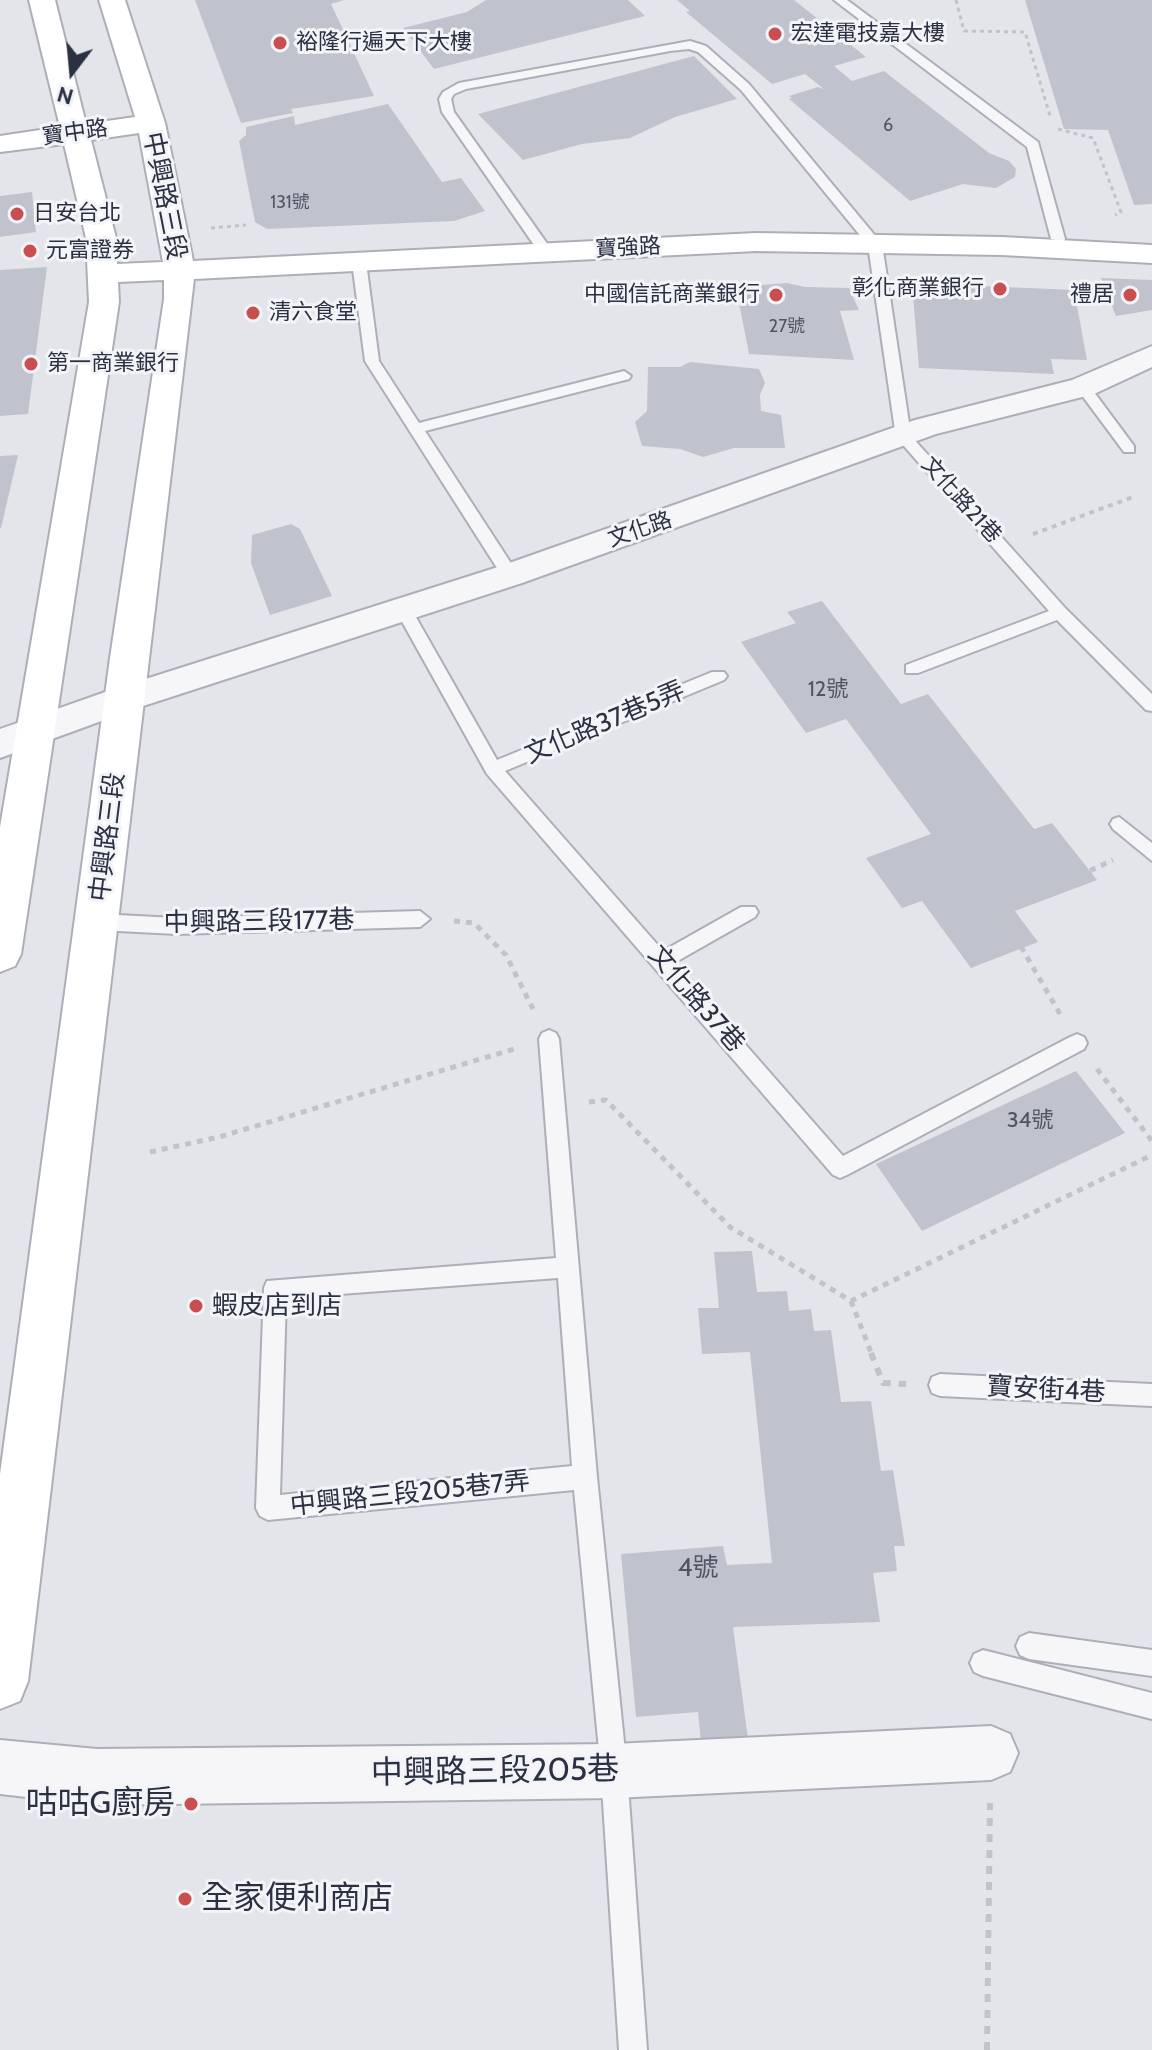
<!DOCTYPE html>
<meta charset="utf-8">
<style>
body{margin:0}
#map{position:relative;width:1152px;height:2050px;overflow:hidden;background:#e3e5ea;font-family:Cabin,sans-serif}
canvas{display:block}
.north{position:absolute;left:32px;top:32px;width:80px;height:80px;-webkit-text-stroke:6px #f3f4f8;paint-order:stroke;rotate:196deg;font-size:22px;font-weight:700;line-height:32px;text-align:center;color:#2b3042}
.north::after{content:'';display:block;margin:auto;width:28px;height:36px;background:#2b3042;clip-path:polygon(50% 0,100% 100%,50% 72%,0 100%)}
</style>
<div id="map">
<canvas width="1152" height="2050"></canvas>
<div class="north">N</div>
</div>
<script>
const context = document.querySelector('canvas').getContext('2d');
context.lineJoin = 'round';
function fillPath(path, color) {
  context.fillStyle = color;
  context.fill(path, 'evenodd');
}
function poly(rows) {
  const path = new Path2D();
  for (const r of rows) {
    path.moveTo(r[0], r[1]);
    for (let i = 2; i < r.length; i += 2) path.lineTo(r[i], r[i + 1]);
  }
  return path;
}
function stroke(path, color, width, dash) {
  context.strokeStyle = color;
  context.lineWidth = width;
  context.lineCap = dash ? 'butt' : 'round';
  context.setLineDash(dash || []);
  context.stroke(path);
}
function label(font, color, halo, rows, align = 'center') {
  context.font = font + ' Cabin,"Noto Sans TC",sans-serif';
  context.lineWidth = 6;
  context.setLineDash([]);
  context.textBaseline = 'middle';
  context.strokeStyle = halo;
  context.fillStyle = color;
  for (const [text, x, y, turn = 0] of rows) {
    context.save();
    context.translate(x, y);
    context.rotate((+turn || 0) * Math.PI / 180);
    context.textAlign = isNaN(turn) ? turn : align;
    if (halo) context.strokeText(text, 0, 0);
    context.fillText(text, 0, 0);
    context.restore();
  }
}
fillPath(poly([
 [195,0,344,0,331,4,374,96,291,109,293,113,241,123],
 [486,0,628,0,645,16,434,69,403,28,467,12],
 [677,0,794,0,866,57,834,66,852,81,884,71,989,153,1009,161,1016,169,1015,177,996,188,963,184,910,201,789,99,792,98,789,96,818,87,824,89,805,74,772,84,686,12,690,11],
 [1025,0,1152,0,1152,204,1134,205,1108,130,1064,129],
 [694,56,737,99,675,117,630,138,582,144,523,160,478,114],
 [388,104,442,182,461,178,485,211,454,221,267,229,255,222,239,141,246,135,246,127,294,116,295,125],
 [32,192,36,232,0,237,0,196],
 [47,267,28,414,0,416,0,270],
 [1101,278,1152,280,1152,310,1116,316],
 [787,283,805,287,849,288,859,310,840,311,854,360,749,354,736,287],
 [912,283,1074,290,1087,360,1051,359,1054,374,919,368],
 [690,362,759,369,765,383,760,395,761,411,781,415,785,448,734,448,703,457,680,449,642,446,635,422,647,411,648,367,680,367],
 [18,455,1,528,0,528,0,456],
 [291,524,300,529,332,596,270,615,251,563,252,535],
 [822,601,901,704,928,694,1034,829,1052,823,1097,880,1015,911,1038,942,971,968,922,901,902,908,866,858,931,834,846,719,806,733,741,642,796,623,787,612],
 [1076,1071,1125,1133,922,1231,876,1164],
 [752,1251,757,1292,787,1291,789,1311,811,1309,814,1331,831,1330,841,1402,871,1401,881,1471,893,1470,905,1546,894,1546,897,1571,873,1573,880,1622,733,1627,748,1739,701,1742,698,1712,636,1717,621,1554,723,1546,727,1565,772,1563,750,1352,702,1354,698,1308,719,1308,714,1252]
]), '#c0c3cd');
const lane = poly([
 [834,0,847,0,1038,142,1065,239,1063,242,1051,239,1027,147,834,0],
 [690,41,706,46,749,84,882,244,911,436,1066,609,1152,694,1152,711,1146,710,1057,620,918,673,906,673,906,665,1049,611,896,437,868,245,741,90,698,52,689,49,670,51,466,89,454,94,451,99,454,112,553,252,546,256,541,255,442,112,439,99,443,92,459,83,690,41],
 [359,258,366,262,379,361,419,423,624,371,631,376,629,379,425,431,516,571,516,579,504,579,365,361,352,262,359,258],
 [1083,382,1088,384,1134,446,1134,452,1124,452,1078,390,1078,384,1083,382],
 [403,603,409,605,497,760,712,672,724,672,727,676,724,680,505,771,663,951,741,907,755,907,758,912,755,917,674,963,843,1156,1070,1037,1077,1034,1084,1037,1087,1043,1084,1049,847,1175,840,1178,833,1175,487,774,395,609,403,603],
 [1119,817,1152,843,1152,861,1113,829,1110,824,1113,819,1119,817],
 [420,911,430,919,420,927,176,934,98,930,91,927,88,922,91,917,98,914,176,918,420,911],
 [549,1030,556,1033,559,1039,597,1477,627,1771,647,2050,619,2050,601,1771,574,1490,268,1520,260,1516,256,1508,264,1288,267,1281,556,1258,539,1039,542,1033,549,1030],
 [558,1278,572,1466,280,1495,286,1298,558,1278],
 [940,1374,1152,1384,1152,1406,940,1396,932,1393,929,1385,932,1377,940,1374],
 [1029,1633,1152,1650,1152,1676,1029,1659,1020,1655,1016,1646,1020,1637,1029,1633],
 [983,1650,1152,1693,1152,1719,983,1676,974,1672,970,1663,974,1654,983,1650]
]);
const street = poly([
 [1152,346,1152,367,1094,394,936,434,522,583,137,708,0,758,0,729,111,690,498,567,915,420,1072,380,1152,346],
 [991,1726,1010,1734,1018,1753,1010,1772,991,1780,614,1798,97,1805,0,1794,0,1740,97,1749,614,1744,991,1726]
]);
const secondary = poly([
 [29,0,55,0,86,124,135,117,99,0,125,0,165,123,193,261,756,233,1002,237,1152,245,1152,263,1002,255,756,251,194,279,28,1681,20,1701,0,1709,0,1474,110,658,164,299,164,280,118,282,119,302,21,954,15,966,0,972,0,827,89,302,86,238,64,144,0,152,0,136,60,127,29,0],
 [139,133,163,262,117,264,116,238,91,140,139,133]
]);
stroke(lane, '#acafb8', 4);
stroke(street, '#acafb8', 4);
stroke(secondary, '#acafb8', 4);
stroke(poly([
 [956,0,964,31,1025,32,1051,119],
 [1058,129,1093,138,1121,212,1115,215],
 [211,228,246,225]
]), '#c1c3c9', 3, [4, 4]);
stroke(poly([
 [1033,534,1133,497]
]), '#c1c3c9', 4, [5, 5]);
stroke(poly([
 [454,921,474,923,506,955,533,1009],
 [1060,1014,1001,912,1113,860],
 [1097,1069,1152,1141],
 [589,1102,606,1100,730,1227,851,1301,1152,1155],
 [150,1152,219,1137,514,1049],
 [851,1301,872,1355]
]), '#c1c3c9', 5, [6, 6]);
stroke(poly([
 [871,1353,883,1383,906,1384],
 [987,2050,990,1803]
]), '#c1c3c9', 6, [8, 8]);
fillPath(lane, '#f6f6f9');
fillPath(street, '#f6f6f9');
fillPath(secondary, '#fff');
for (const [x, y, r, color] of [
 [775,34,8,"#c94e4f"],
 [280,43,8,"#c94e4f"],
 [17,214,8,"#c94e4f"],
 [30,251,8,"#c94e4f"],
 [1000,289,8,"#c94e4f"],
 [776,295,8,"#c94e4f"],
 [1130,295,8,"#c94e4f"],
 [253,313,8,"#c94e4f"],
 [31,364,8,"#c94e4f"],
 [196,1306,8,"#c94e4f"],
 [191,1804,8,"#c94e4f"],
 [185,1899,8,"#c94e4f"]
]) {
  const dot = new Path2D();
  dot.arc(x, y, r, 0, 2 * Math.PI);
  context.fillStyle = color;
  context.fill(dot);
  stroke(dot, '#f3f4f8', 3);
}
label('18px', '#505565', null, [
 ["6",888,126],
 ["131號",290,203],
 ["27號",787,327]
]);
label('22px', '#2b3042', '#f3f4f8', [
 ["宏達電技嘉大樓",791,34],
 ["裕隆行遍天下大樓",296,43],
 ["日安台北",33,214],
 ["元富證券",46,251],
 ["彰化商業銀行",984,289,"right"],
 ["中國信託商業銀行",760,295,"right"],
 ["禮居",1114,295,"right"],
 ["清六食堂",269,313],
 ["第一商業銀行",47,364]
], 'left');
label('22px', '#2b3042', '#f3f4f8', [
 ["寶中路",75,133,-8],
 ["寶強路",628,248,-3],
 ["文化路21巷",961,500,48],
 ["文化路",640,530,-19]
]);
label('22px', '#505565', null, [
 ["12號",828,690],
 ["34號",1030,1121]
]);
label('26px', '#2b3042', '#f3f4f8', [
 ["中興路三段",164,196,79],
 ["文化路37巷5弄",605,723,-23],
 ["中興路三段",108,837,-83],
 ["中興路三段177巷",259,922,-1],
 ["文化路37巷",696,999,49],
 ["寶安街4巷",1046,1390,3],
 ["中興路三段205巷7弄",410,1494,-6]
]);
label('26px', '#2b3042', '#f3f4f8', [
 ["蝦皮店到店",212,1306]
], 'left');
label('26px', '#505565', null, [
 ["4號",698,1568]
]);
label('32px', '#2b3042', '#f3f4f8', [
 ["中興路三段205巷",495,1772,-1]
]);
label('32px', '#2b3042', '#f3f4f8', [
 ["咕咕G廚房",175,1804],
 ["全家便利商店",201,1899,"left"]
], 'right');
</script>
